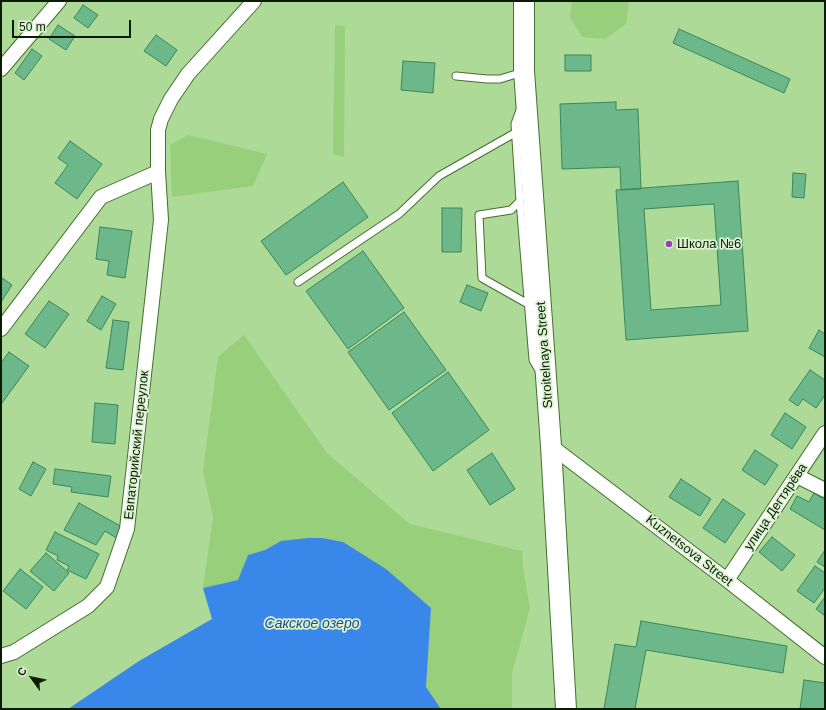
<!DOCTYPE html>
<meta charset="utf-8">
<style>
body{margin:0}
#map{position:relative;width:826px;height:710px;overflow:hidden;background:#adda97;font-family:Arial,sans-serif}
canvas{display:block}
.frame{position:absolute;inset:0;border:2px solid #0b1c04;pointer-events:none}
.north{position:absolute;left:12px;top:658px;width:40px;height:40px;-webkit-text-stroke:3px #dcf3d2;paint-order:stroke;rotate:303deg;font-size:11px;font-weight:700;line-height:16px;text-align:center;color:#0b1c04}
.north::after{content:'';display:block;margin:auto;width:14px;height:18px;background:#0b1c04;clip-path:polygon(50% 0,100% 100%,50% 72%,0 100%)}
.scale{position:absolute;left:12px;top:20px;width:119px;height:18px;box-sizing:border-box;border:2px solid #0b1c04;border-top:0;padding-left:5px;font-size:12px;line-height:14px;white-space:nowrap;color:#0b1c04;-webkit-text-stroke:3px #dcf3d2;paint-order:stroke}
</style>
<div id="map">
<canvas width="826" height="710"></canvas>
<div class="frame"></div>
<div class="north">С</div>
<div class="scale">50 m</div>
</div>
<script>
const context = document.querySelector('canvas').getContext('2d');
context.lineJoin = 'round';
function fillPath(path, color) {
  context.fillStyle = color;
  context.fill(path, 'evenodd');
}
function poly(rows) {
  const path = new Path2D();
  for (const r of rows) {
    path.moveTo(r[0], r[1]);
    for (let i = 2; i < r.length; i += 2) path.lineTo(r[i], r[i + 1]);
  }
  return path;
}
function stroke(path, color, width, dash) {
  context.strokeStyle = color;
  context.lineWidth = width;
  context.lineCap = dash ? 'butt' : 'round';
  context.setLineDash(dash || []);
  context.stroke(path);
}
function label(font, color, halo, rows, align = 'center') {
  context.font = font + ' Arial,sans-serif';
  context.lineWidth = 3.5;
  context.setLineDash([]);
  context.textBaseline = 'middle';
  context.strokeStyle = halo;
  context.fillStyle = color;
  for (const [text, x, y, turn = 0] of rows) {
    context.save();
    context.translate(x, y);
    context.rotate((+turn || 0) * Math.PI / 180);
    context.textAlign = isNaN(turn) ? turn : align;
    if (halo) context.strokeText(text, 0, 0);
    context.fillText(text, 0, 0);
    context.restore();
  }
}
fillPath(poly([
 [572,1,629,1,626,24,605,39,582,37,570,17],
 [335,25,345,26,344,157,333,154],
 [188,135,267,154,253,186,172,197,170,145],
 [244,335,327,453,410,524,522,551,523,568,530,608,512,673,512,709,441,709,426,687,431,608,281,541,265,550,248,555,239,580,203,588,213,517,203,471,218,357]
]), '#97cf7b');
fillPath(poly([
 [308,538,322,538,343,542,386,569,431,608,426,687,441,709,68,709,139,661,212,619,203,588,238,580,248,555,265,550,281,541]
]), '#3a87ea');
const building = poly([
 [83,5,98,15,88,28,74,18,83,5],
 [58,25,75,36,66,50,49,39,58,25],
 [679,29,790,79,784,93,673,43,679,29],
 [156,35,177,50,166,66,144,51,156,35],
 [32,49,42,56,24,80,15,73,32,49],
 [565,55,591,55,591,71,565,71,565,55],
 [403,61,435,63,433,93,401,90,403,61],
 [616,102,616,110,638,109,641,189,621,190,620,167,562,169,560,104,616,102],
 [70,141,102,164,77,199,55,183,68,165,58,158,70,141],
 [793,173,806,174,804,198,792,197,793,173],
 [738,181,748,331,626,340,616,190,738,181],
 [714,204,721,305,651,310,644,209,714,204],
 [343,182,368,217,286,275,261,241,343,182],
 [442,208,462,208,461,252,442,252,442,208],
 [100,227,132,231,125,278,107,275,109,261,96,259,100,227],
 [363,251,404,308,348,349,306,291,363,251],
 [1,277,12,285,1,302,1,277],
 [467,285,488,293,481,311,460,302,467,285],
 [102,296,116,304,101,330,87,321,102,296],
 [49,301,69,314,45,348,25,334,49,301],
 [404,312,446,370,389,410,348,352,404,312],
 [113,320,129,322,123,370,106,368,113,320],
 [819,330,825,334,825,357,809,348,819,330],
 [9,352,29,366,2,403,1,402,1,363,9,352],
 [810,370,825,380,825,395,816,408,803,399,798,406,789,400,810,370],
 [448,372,489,430,433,471,392,413,448,372],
 [95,403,118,405,115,444,92,442,95,403],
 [785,413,806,427,792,449,771,435,785,413],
 [755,450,778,465,765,485,742,470,755,450],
 [492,453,515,489,490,505,467,470,492,453],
 [33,462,46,469,31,496,19,489,33,462],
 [55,469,111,476,108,497,71,492,72,487,53,484,55,469],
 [681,479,711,499,700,516,669,497,681,479],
 [814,493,825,500,825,530,790,509,797,496,809,502,814,493],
 [723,499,745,514,725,543,703,528,723,499],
 [79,503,124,528,118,539,105,531,96,545,64,530,79,503],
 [55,532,99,554,86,579,67,570,69,566,57,560,58,556,46,550,55,532],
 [772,537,795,555,782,571,759,552,772,537],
 [825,550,825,567,817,562,825,550],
 [46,553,69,573,54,591,30,571,46,553],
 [815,566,825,573,825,588,814,603,797,591,815,566],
 [20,569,43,587,26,609,3,591,20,569],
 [825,597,825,616,816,609,825,597],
 [641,621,787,646,783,673,646,650,635,709,604,709,615,644,636,647,641,621],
 [804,680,825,683,825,709,800,709,804,680]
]);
fillPath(building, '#6cb88a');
stroke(building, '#3a865b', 1);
const lane = poly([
 [456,76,487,79,500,79,523,72],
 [520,110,515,124,520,201,533,360,540,372],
 [520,201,511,210,479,215,482,278,528,304],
 [298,282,399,214,439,176,515,133]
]);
const street = poly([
 [1,69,59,1],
 [1,329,101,197,158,172],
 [551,446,727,580,825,657],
 [797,476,825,490],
 [727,580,825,433],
 [1,656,14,652,88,606,107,587,127,529,161,220,158,172,158,130,161,119,171,99,188,74,254,1]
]);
const secondary = poly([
 [524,1,524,71,551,446,566,709]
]);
stroke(lane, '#466e30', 9);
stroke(street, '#466e30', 16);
stroke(secondary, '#466e30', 22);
stroke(lane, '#fff', 7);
stroke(street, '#fff', 14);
stroke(secondary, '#fff', 20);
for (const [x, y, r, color] of [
 [669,244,4,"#9442b1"]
]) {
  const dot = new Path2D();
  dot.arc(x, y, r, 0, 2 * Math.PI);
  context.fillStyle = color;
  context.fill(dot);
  stroke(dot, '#dcf3d2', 1.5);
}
label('13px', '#0b1c04', '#dcf3d2', [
 ["Школа №6",677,244]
], 'left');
label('13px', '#0b1c04', '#dcf3d2', [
 ["Stroitelnaya Street",545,355,-94],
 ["Евпаторийский переулок",137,445,-84],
 ["улица Дегтярёва",776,507,-56],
 ["Kuznetsova Street",689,551,38]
]);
label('italic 14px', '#194c8b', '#dcf3d2', [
 ["Сакское озеро",312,624]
]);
</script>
